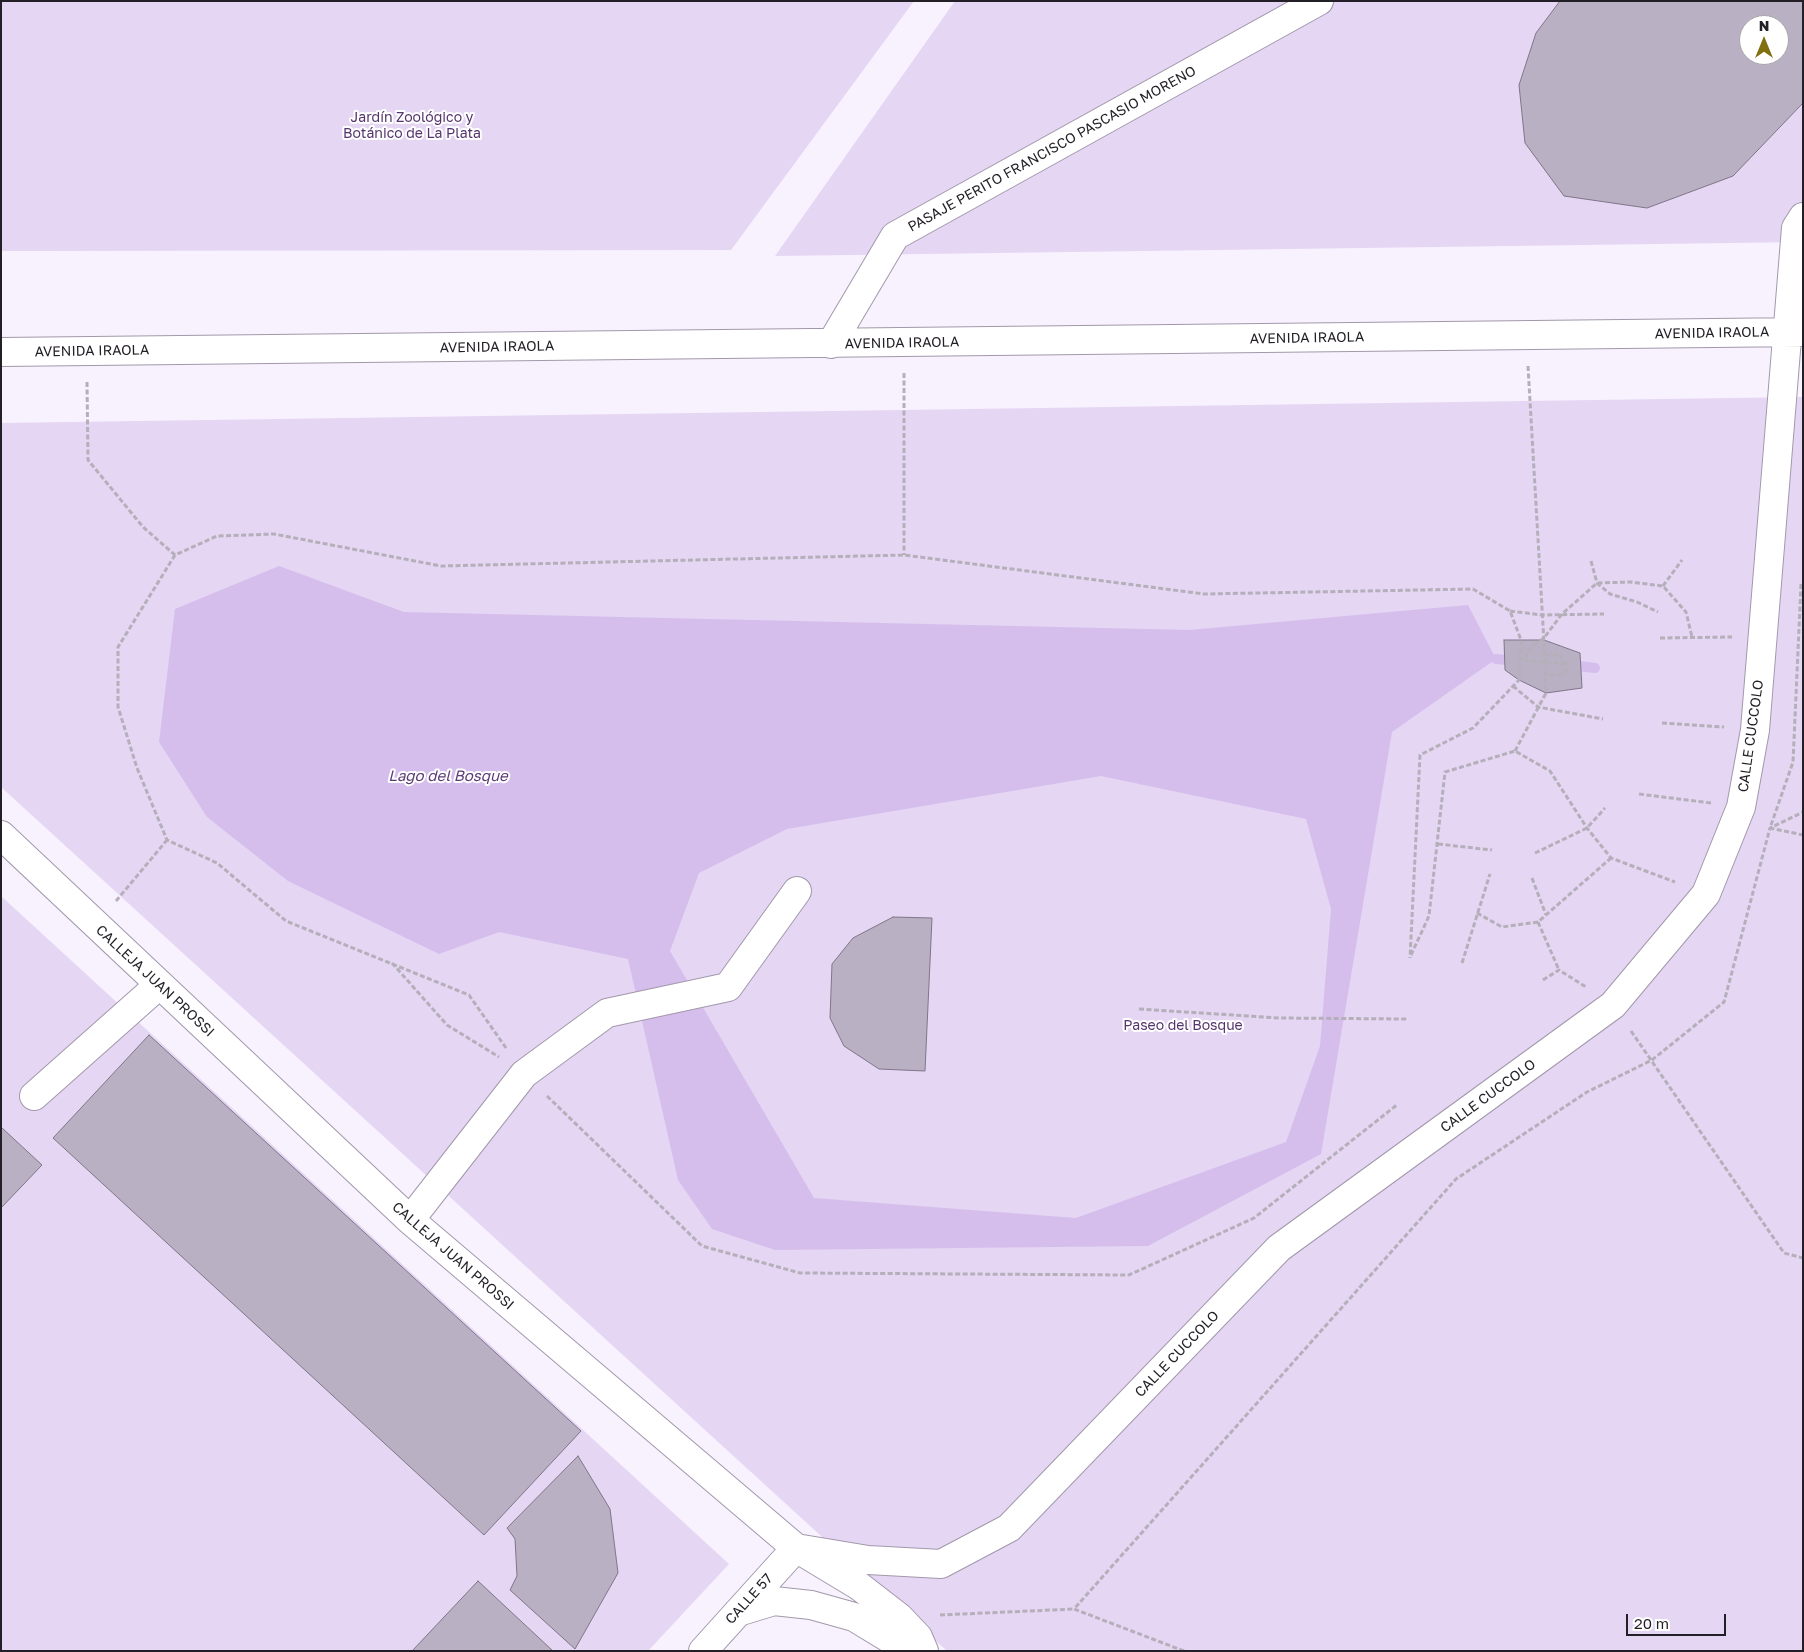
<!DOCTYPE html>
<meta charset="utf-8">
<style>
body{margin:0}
#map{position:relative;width:1804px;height:1652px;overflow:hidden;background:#f8f1fe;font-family:"Golos Text",sans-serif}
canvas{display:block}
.frame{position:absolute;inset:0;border:2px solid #231f26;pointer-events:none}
.north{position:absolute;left:1739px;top:15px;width:50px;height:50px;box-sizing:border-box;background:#fff;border:1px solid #a7a5a8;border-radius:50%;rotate:0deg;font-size:14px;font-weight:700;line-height:20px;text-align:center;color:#231f26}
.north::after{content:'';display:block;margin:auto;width:18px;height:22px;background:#817010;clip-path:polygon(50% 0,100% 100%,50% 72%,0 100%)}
.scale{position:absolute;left:1626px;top:1614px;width:100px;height:22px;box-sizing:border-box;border:2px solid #231f26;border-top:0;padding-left:6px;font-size:15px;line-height:18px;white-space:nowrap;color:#231f26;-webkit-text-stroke:4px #fff;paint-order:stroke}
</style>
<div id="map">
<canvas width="1804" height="1652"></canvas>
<div class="frame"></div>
<div class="north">N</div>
<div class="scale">20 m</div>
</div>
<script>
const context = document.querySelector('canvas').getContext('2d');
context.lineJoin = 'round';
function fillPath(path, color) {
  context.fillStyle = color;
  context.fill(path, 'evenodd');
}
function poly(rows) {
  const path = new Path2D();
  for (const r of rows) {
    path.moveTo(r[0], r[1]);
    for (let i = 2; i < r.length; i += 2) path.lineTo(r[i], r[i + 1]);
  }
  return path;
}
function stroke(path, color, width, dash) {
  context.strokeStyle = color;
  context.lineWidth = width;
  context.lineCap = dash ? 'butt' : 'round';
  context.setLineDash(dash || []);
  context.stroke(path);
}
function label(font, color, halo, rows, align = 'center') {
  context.font = font + ' "Golos Text",sans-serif';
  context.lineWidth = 4;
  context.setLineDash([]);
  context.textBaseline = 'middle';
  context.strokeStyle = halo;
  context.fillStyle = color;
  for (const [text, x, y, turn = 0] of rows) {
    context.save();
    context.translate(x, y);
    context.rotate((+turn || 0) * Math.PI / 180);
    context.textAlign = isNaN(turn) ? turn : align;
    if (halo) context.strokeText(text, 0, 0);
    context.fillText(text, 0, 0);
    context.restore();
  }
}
fillPath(poly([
 [1,1,914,1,731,250,1,251],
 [955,1,1803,1,1803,242,775,256],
 [1749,25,1779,25,1779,55,1749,55],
 [1803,397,1803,1651,947,1651,1,787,1,423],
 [1,896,729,1564,648,1651,1,1651]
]), '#e5d6f4');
fillPath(poly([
 [279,566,404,612,1189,630,1468,605,1496,659,1392,732,1321,1154,1148,1246,775,1250,712,1229,678,1180,628,959,499,932,439,954,288,881,207,817,159,742,175,609],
 [1101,776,1306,819,1331,909,1320,1046,1286,1142,1076,1218,814,1198,670,951,699,873,787,829]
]), '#d6beec');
stroke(poly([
 [1496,659,1517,661],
 [1569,665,1595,668]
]), '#d6beec', 10);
const building = poly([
 [1560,1,1803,1,1803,103,1733,176,1647,208,1564,196,1525,143,1519,85,1536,33,1560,1],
 [1749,25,1779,25,1779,55,1749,55,1749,25],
 [1504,640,1544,640,1580,653,1582,688,1546,693,1519,680,1505,670,1504,640],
 [893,917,932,918,925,1071,879,1069,844,1046,830,1018,832,964,853,938,893,917],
 [149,1035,581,1431,484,1535,53,1138,149,1035],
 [1,1127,42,1165,1,1208,1,1127],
 [578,1456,610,1509,618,1573,575,1649,510,1590,517,1576,515,1539,507,1528,578,1456],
 [478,1581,553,1651,412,1651,478,1581]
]);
fillPath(building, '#b9b0c3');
stroke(building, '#807689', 1);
const minor = poly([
 [831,344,895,236,1319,1],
 [1,352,1803,332],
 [1,835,410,1220,796,1548,859,1586,899,1617,918,1637,924,1651],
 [34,1096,159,985],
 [410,1220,524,1074,607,1013,728,987,797,891],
 [796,1548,868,1560,941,1564,1009,1528,1279,1248,1613,1005,1706,894,1741,807,1755,730,1796,228,1803,217],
 [738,1612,774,1601,811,1605,854,1617,910,1651],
 [703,1651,796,1548]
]);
stroke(minor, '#a298ab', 30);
stroke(poly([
 [1528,366,1545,660],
 [904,373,904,555],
 [87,382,88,460,143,527,175,555],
 [1591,561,1597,583,1610,594,1637,602,1658,612],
 [1801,584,1793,762,1770,828,1803,835],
 [1663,586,1682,560],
 [1510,611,1542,615,1604,614],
 [1660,638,1732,637],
 [1545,655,1558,655,1566,661,1566,671,1558,675,1545,675],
 [1566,664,1524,660,1531,647,1544,638,1562,614,1597,583,1630,582,1663,586,1686,612,1692,637],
 [1513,686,1538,707,1603,719],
 [1662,723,1724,727],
 [1515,751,1546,693,1545,668],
 [1639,794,1711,803],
 [1438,844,1492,850],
 [1535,853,1587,828,1605,808],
 [1532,878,1546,915],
 [116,901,167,840],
 [1477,913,1502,927,1538,922,1611,858],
 [1538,922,1559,970],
 [1411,955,1429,916,1445,772,1515,751,1550,771,1587,828,1611,858,1675,882],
 [392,963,447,1025,499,1057],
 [1462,963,1490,874],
 [1543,980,1559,970,1586,987],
 [1139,1009,1279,1018,1407,1019],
 [1631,1031,1784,1253,1803,1258],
 [506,1048,469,995,286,921,217,863,167,840,137,768,118,707,118,647,175,555,217,536,274,534,441,566,904,555,1204,594,1473,589,1510,611,1521,640,1519,680,1473,728,1420,755,1410,958],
 [547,1096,702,1246,800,1273,1129,1275,1254,1218,1398,1104],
 [940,1615,1074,1609],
 [1184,1651,1074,1609,1456,1179,1587,1092,1652,1060,1724,1002,1770,828,1803,812]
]), '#b5afba', 3, [5, 2.5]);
stroke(minor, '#fff', 28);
stroke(poly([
 [1545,660,1545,668]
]), '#b5afba', 3, [5, 2.5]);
label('14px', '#54346d', '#fff', [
 ["Jardín Zoológico y",412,118],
 ["Botánico de La Plata",412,134],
 ["Paseo del Bosque",1183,1026]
]);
label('14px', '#231f26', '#fff', [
 ["PASAJE PERITO FRANCISCO PASCASIO MORENO",1052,149,-29],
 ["AVENIDA IRAOLA",1712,333,-1],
 ["AVENIDA IRAOLA",1307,338,-1],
 ["AVENIDA IRAOLA",902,343,-1],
 ["AVENIDA IRAOLA",497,347,-1],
 ["AVENIDA IRAOLA",92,351,-1],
 ["CALLE CUCCOLO",1751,736,-82],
 ["CALLEJA JUAN PROSSI",155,981,43],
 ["CALLE CUCCOLO",1488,1096,-36],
 ["CALLEJA JUAN PROSSI",453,1256,41],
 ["CALLE CUCCOLO",1177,1354,-46],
 ["CALLE 57",749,1599,-48]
]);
label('italic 15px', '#5b3c75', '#fff', [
 ["Lago del Bosque",448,776]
]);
</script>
